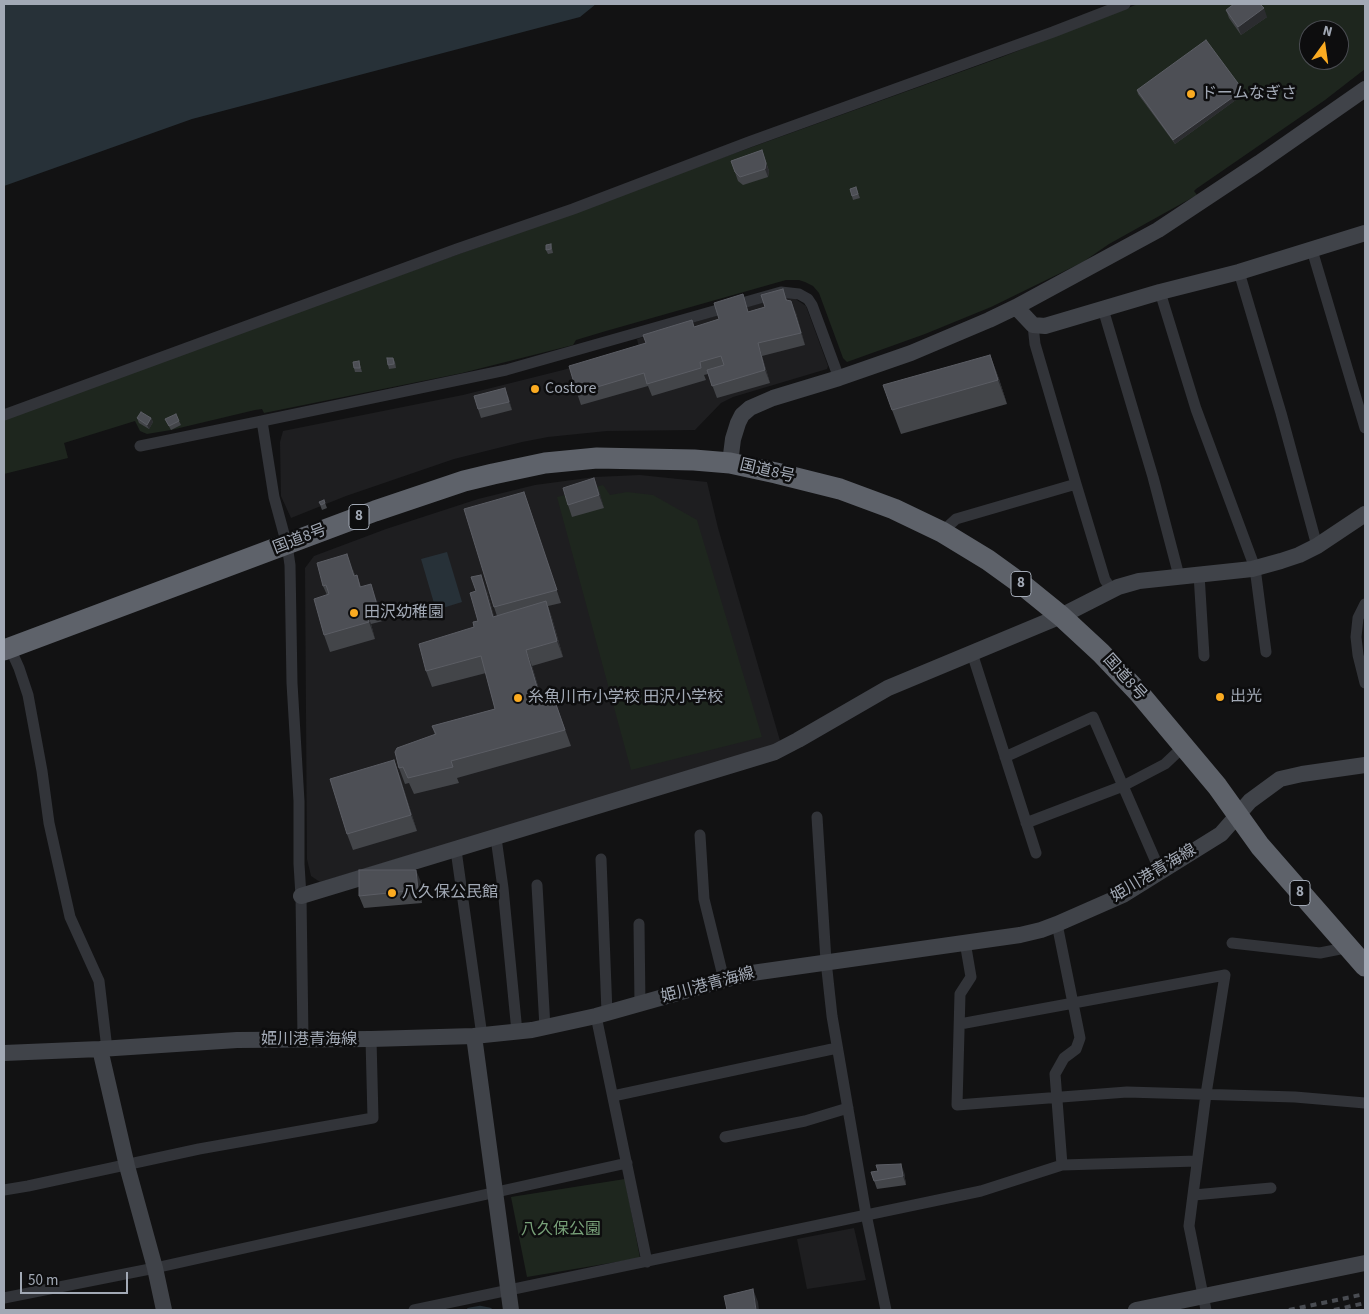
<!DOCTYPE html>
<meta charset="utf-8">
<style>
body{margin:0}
#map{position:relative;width:1369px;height:1314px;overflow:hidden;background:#121213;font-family:"Source Sans 3",sans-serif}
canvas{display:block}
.frame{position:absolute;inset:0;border:5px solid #a2a9b5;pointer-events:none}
.north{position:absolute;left:1299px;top:20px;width:50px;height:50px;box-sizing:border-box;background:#0d0d0e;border:1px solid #494b51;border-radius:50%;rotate:14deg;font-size:14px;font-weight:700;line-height:20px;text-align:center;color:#a2a9b5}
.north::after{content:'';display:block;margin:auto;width:18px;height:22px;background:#fbab21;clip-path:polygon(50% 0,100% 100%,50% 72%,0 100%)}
.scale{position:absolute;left:20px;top:1272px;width:108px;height:22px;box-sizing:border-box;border:2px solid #a2a9b5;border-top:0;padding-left:6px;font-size:15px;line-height:18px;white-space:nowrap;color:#a2a9b5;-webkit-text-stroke:4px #0d0d0e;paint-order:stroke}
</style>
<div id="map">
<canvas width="1369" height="1314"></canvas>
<div class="frame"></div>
<div class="north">N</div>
<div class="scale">50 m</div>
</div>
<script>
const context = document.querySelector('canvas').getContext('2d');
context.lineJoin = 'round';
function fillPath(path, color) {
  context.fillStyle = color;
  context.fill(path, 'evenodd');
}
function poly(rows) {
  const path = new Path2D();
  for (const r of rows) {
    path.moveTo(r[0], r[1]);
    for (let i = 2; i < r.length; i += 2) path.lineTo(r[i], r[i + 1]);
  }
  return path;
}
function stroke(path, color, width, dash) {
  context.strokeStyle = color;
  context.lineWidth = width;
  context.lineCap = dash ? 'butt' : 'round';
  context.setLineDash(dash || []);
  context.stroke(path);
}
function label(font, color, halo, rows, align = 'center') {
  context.font = font + ' "Source Sans 3","Noto Sans JP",sans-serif';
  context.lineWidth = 5;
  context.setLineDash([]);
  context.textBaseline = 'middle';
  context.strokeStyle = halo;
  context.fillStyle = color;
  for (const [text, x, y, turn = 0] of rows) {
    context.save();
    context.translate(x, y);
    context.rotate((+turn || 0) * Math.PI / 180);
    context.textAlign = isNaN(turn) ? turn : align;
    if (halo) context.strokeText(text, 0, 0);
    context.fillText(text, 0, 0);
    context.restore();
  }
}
fillPath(poly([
 [780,297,794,298,806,306,828,366,827,369,733,397,721,403,695,430,607,431,548,437,522,442,454,459,346,496,291,518,281,496,280,442,283,431,463,395,563,370,639,348,637,339],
 [640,475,707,482,718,528,781,744,320,882,311,876,307,859,305,568,314,556,386,529,478,499,535,485,595,477],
 [854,1228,866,1280,807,1289,797,1239]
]), '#1e1e20');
fillPath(poly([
 [1138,4,1365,4,1365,69,1325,100,1196,189,1194,191,1197,195,1109,244,1083,262,991,307,925,334,847,362,843,358,819,293,813,286,805,282,799,280,786,280,606,331,576,340,573,345,462,373,264,413,262,409,255,410,171,430,147,434,140,431,135,421,64,443,68,458,4,474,4,420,226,337,563,217,716,160,1002,57],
 [1309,30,1339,30,1339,60,1309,60],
 [603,485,610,495,627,492,653,495,697,520,762,737,631,770,557,497],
 [625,1179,640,1258,527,1277,511,1197]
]), '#1e261e');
fillPath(poly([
 [4,4,596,4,580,17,192,119,4,186],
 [447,552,462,602,436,610,421,559]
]), '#273138');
stroke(poly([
 [469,1310,480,1308,490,1310]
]), '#273138', 4.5);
stroke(poly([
 [1312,250,1365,428],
 [1239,272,1281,413,1317,546],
 [1160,292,1196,409,1255,568,1266,652],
 [1103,309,1153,477,1179,576],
 [1033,325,1035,344,1076,484,1105,580,1112,590],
 [4,415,457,249,573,209,749,142,1053,32,1125,4],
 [262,421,506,370,781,292,799,294,808,299,812,305,839,378],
 [140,446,262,421,274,497,287,545,290,565,292,683,299,801,299,864,301,896,303,1039],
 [942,532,956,519,1076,484],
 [1199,574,1204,656],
 [1365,604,1358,618,1356,637,1358,655,1365,683],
 [10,648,19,668,28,695,42,771,49,823,70,917,99,981,107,1049],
 [972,653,1036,853],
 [1005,757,1093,717,1160,871],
 [817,817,826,961,832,1016,866,1214,886,1310],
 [1026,823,1123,786,1165,764,1183,747],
 [700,835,704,899,724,980],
 [496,838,503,888,517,1032],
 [456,850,482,1036],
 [601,859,607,1013],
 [537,885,545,1028],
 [639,924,640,1005],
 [1057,924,1080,1038,1076,1049,1064,1058,1055,1074,1062,1165],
 [965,942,971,977,960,994,957,1105,1127,1092,1295,1097,1365,1103],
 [1232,943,1320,953,1350,947],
 [596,1016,647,1262],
 [960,1024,1225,975,1206,1094,1189,1226,1206,1310],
 [613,1096,837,1048],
 [725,1137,805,1121,848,1108],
 [4,1190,28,1186,199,1149,373,1118,371,1039],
 [1194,1195,1271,1188],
 [4,1298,155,1268,627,1163],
 [414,1310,981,1191,1062,1165,1197,1161]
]), '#323439', 11);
stroke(poly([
 [1016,307,1033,325,1045,326,1160,292,1239,272,1365,233],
 [730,463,733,439,738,423,742,415,750,408,773,398,839,378,911,353,989,320,1016,307,1158,230,1259,163,1365,89],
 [301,896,775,752,798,740,888,688,1061,616,1118,587,1139,581,1252,569,1281,561,1299,555,1317,546,1365,514],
 [474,1036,511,1310],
 [100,1049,127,1166,155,1268,164,1310],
 [4,1053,100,1049,237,1040,371,1039,474,1036,532,1030,596,1016,745,974,1020,935,1041,930,1057,924,1123,895,1221,834,1250,801,1280,779,1302,774,1365,765],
 [1136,1310,1365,1263]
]), '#404349', 16);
stroke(poly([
 [4,650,375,511,464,481,493,474,545,463,597,458,694,460,730,463,776,473,840,489,894,509,942,532,988,560,1024,586,1061,616,1101,653,1139,693,1217,786,1260,846,1365,966]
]), '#5e626a', 21);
stroke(poly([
 [1289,1310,1365,1294],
 [1334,1310,1365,1303]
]), '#494c52', 4, [6, 5]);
fillPath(poly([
 [1226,10,1267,17,1241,35,1229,18],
 [1137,90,1244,94,1175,144,1138,94],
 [762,150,769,171,768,177,743,185,738,181,731,161],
 [856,187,860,198,853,200,850,189],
 [551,244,553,253,548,254,546,250],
 [783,289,787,300,796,313,805,345,762,356,770,383,717,398,708,374,704,375,706,380,652,396,648,386,581,405,577,393,646,343,694,327,765,307],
 [990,355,999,379,1007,404,901,434,892,410],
 [393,358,395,362,396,368,389,369,388,365],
 [359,361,362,372,355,372,354,368],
 [508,396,512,410,481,418,478,409],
 [137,418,151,418,153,422,149,429,139,423],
 [165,419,179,421,181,425,171,430],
 [594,478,604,508,572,517,568,505],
 [324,500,327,508,322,510,319,502],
 [528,504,561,603,548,606,552,618,563,657,532,666,541,696,552,693,571,746,457,778,459,783,414,794,409,783,405,784,399,768,435,735,432,726,495,709,486,673,432,687,426,671,474,627,478,621,487,591,494,617,497,616,494,607],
 [353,570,355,575,357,575,361,587,377,601,383,621,371,624,375,639,330,652,324,635,327,595,323,586],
 [394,760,400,777,417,831,353,850,347,834],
 [421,882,422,903,364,908,359,896],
 [871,1172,904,1172,906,1185,877,1189]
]), '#434549');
fillPath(poly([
 [1264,8,1267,17,1241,35,1238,27],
 [1243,90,1244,94,1175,144,1173,140],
 [766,163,769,171,768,177,765,169],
 [791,301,796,313,805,345,801,333],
 [758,343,762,356,770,383,765,370],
 [990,355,999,379,1007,404,998,380],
 [505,388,508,396,512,410,509,402],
 [151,418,153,422,149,429,147,425],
 [594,478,599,490,604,508,599,495],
 [347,554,353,570,360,592,354,576],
 [481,575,487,591,499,634,493,617],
 [371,584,377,601,383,621,377,605],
 [546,601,552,618,563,657,557,641],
 [365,608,371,624,375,639,369,622],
 [526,650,532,666,546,713,540,697],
 [394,760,400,777,417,831,411,815],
 [416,870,421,882,422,903,418,890],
 [901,1164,904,1172,906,1185,903,1176],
 [753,1289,758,1302,759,1310,756,1310]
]), '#2b2c2f');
const building = poly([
 [1234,4,1260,4,1264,8,1238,27,1226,10,1234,4],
 [1206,40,1243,90,1173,140,1137,90,1206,40],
 [762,150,766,163,765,169,740,177,735,172,731,161,762,150],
 [856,187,858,194,852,196,850,189,856,187],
 [551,244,551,249,546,250,546,245,551,244],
 [783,289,786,300,791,301,801,333,758,343,765,370,712,386,707,370,724,365,721,356,700,362,701,368,647,384,644,373,577,393,569,366,646,343,643,335,692,320,694,327,719,319,714,303,743,294,748,312,765,307,761,295,783,289],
 [990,355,998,380,892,410,883,385,990,355],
 [387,358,393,358,394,364,388,365,387,358],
 [359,361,360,368,354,368,353,362,359,361],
 [505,388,509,402,478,409,474,396,505,388],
 [141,412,151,418,147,425,137,418,141,412],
 [176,414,179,421,169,426,165,419,176,414],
 [594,478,599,495,568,505,563,488,594,478],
 [524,492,557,590,494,607,464,509,524,492],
 [324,500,325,503,321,505,319,502,324,500],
 [347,554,354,576,357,575,360,587,371,584,377,605,365,608,369,622,324,635,314,599,329,594,326,585,323,586,317,563,347,554],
 [481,575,493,617,546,601,557,641,526,650,540,697,552,693,565,730,451,761,453,767,408,778,403,767,399,768,395,752,397,748,436,734,432,726,495,709,481,656,426,671,419,644,474,627,473,622,478,621,470,593,476,591,471,577,481,575],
 [394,760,411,815,347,834,330,779,394,760],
 [359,870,416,870,418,890,359,896,359,870],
 [901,1164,903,1176,874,1181,871,1172,878,1171,876,1165,901,1164],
 [753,1289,756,1310,727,1310,724,1296,753,1289]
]);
fillPath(building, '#4d4f55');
stroke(building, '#5b5d64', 1);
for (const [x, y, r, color] of [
 [1191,94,5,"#fbab21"],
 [535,389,5,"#fbab21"],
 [354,613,5,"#fbab21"],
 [1220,697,5,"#fbab21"],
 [518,698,5,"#fbab21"],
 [392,893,5,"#fbab21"]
]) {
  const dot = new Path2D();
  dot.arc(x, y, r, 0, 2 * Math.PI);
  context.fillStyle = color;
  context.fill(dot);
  stroke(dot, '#0d0d0e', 2);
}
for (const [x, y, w] of [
 [359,517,20],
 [1021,584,20],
 [1300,893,20]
]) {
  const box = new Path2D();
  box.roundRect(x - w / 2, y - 12.5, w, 25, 4);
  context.fillStyle = '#0d0d0e';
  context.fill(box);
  stroke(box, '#a2a9b5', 1);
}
label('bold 15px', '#a2a9b5', null, [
 ["8",359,517],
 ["8",1021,584],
 ["8",1300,893]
]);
label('16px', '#a2a9b5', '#0d0d0e', [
 ["ドームなぎさ",1201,94],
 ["Costore",545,389],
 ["田沢幼稚園",364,613],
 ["出光",1230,697],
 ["糸魚川市小学校 田沢小学校",528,698],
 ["八久保公民館",402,893]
], 'left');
label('16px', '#a2a9b5', '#0d0d0e', [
 ["国道8号",767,472,13],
 ["国道8号",300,540,-21],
 ["国道8号",1124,678,48],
 ["姫川港青海線",1154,874,-31],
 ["姫川港青海線",708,986,-15],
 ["姫川港青海線",309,1040]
]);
label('16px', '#78a179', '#0d0d0e', [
 ["八久保公園",561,1230]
]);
</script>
